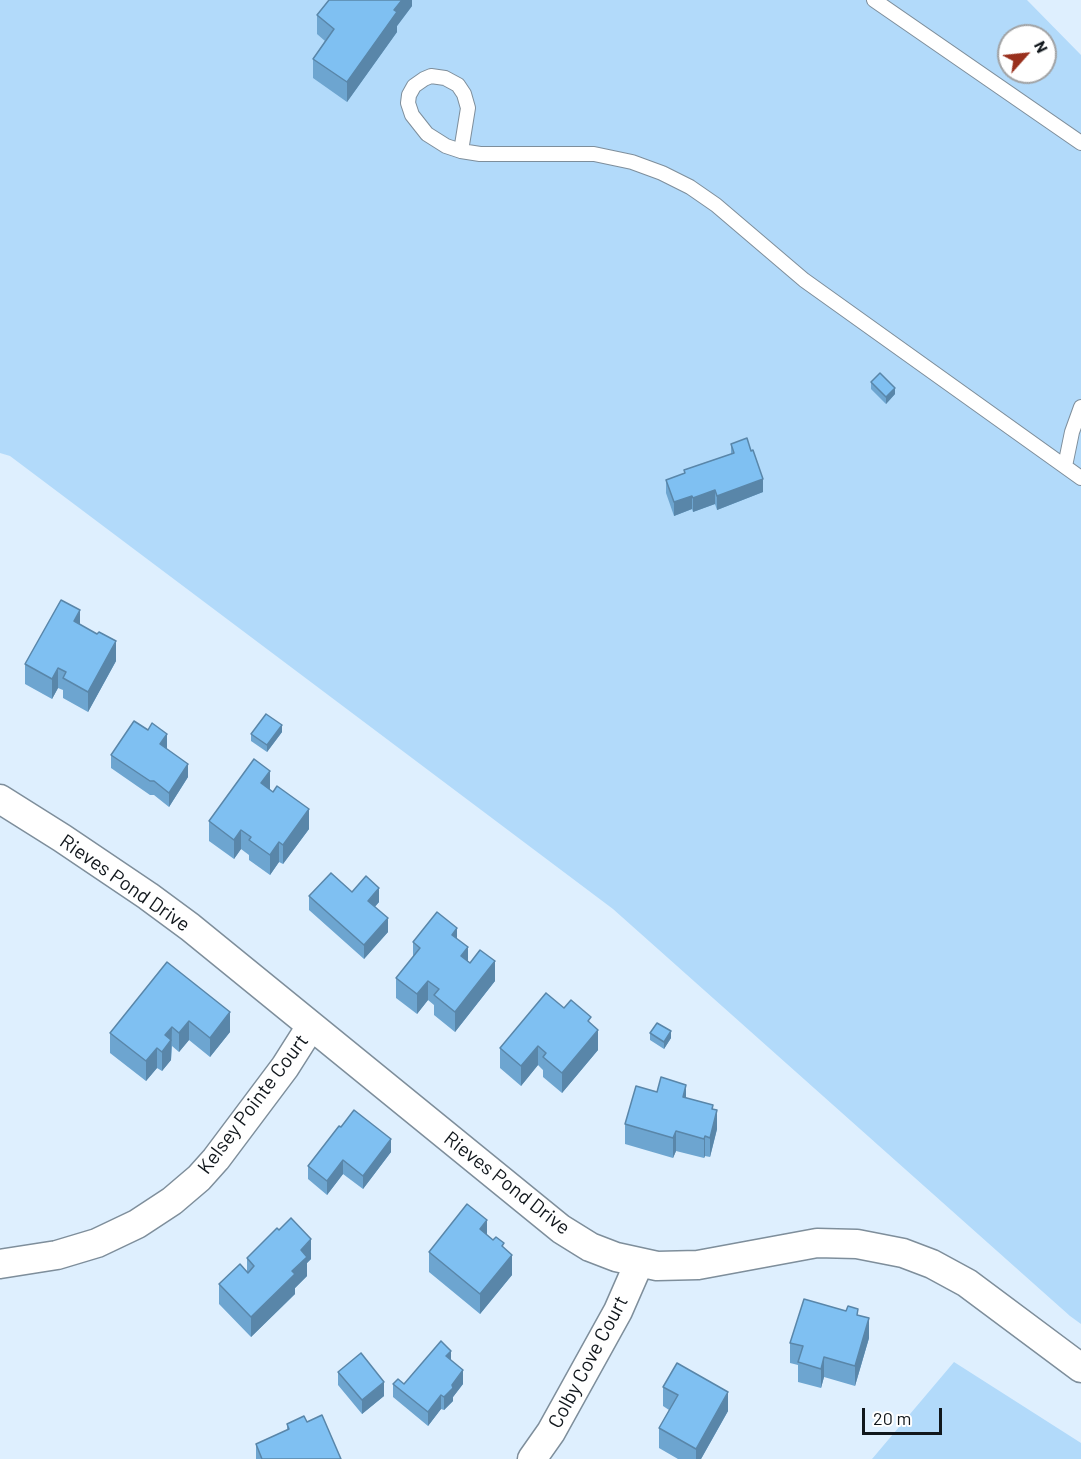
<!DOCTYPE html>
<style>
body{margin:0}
#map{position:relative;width:1081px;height:1459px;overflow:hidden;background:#deeffe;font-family:Barlow,sans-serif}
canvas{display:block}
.north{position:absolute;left:997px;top:24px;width:60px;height:60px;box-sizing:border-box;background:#fff;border:2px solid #a0a2a4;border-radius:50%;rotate:63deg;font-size:16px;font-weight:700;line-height:24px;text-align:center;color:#11171c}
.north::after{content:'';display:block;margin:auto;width:21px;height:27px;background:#99301d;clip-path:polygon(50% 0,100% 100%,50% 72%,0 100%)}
.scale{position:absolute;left:862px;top:1408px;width:80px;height:27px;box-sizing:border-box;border:3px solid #11171c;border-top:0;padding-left:8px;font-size:18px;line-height:21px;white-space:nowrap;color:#11171c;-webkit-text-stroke:4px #fff;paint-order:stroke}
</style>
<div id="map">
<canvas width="1081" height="1459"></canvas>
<div class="north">N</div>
<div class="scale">20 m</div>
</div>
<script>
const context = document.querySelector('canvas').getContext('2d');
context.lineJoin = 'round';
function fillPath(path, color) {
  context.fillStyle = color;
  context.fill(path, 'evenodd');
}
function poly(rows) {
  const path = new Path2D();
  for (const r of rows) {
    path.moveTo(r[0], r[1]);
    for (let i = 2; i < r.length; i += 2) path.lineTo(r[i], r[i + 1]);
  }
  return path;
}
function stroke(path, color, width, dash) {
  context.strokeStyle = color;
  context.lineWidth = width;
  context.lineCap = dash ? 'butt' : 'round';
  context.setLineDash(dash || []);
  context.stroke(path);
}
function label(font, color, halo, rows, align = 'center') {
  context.font = font + ' Barlow,sans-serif';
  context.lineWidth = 4.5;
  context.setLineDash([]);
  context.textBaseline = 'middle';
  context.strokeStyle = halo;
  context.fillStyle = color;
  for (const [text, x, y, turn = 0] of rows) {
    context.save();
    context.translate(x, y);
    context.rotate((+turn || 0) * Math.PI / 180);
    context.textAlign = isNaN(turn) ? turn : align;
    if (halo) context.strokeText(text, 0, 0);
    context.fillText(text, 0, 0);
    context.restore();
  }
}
fillPath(poly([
 [0,0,1027,0,1081,55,1081,1324,1070,1316,613,909,10,456,0,453],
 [1009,36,1045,36,1045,72,1009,72],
 [954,1362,1081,1443,1081,1459,872,1459]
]), '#b2dafa');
const lane = poly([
 [874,0,1081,143],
 [461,151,468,108,464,94,458,85,445,78,431,76,424,79,414,86,409,95,408,103,412,115,427,134,446,146,461,151,480,154,594,154,632,162,662,173,690,187,716,205,804,280,1081,478],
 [1065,466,1072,432,1081,407]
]);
const street = poly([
 [0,799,62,838,148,896,190,927,561,1229,590,1247,616,1257,657,1266,698,1265,817,1243,857,1244,903,1253,932,1264,967,1283,1081,1368],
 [0,1264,57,1255,97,1243,137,1224,172,1201,199,1178,216,1159,285,1067,311,1026],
 [532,1459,551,1432,618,1311,639,1263]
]);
stroke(lane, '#7e8e9b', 16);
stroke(street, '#7e8e9b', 31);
stroke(lane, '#fff', 14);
stroke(street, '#fff', 28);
fillPath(poly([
 [412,0,412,6,397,26,397,32,347,102,313,78,313,59,325,41,317,34,317,15],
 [871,382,895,394,886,404,871,389],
 [731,444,763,492,717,510,715,504,693,512,692,509,674,516,666,493,666,480,684,474,684,470,731,454],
 [80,624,116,661,88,712,63,698,63,690,58,688,52,699,25,684,25,664],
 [282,732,267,752,251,741,251,734],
 [166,748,188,777,169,807,154,795,150,795,111,768,111,755,167,748],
 [270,790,309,829,283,864,279,862,270,875,249,860,249,855,241,849,234,859,209,841,209,821],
 [352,892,379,902,375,907,388,932,364,959,309,910,309,896],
 [457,939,468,961,495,981,455,1032,434,1015,434,1005,428,1000,417,1014,396,998,396,978,413,957,413,942],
 [167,962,230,1032,210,1057,189,1040,179,1052,172,1046,171,1060,162,1071,157,1068,146,1081,110,1053,110,1033],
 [564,1008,591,1024,598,1050,562,1093,543,1077,543,1070,538,1065,521,1086,500,1068,500,1048],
 [650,1033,671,1038,664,1049,650,1040],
 [657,1092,686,1098,713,1109,717,1129,710,1157,705,1156,704,1158,676,1151,673,1158,625,1144,625,1124],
 [341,1127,391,1152,363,1189,343,1174,327,1195,308,1179,308,1166],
 [487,1235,504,1248,512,1275,480,1314,429,1272,429,1252],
 [247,1258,311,1259,307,1263,307,1276,295,1288,295,1294,251,1337,219,1304,219,1284,247,1271],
 [858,1315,869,1338,855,1386,824,1377,821,1388,798,1382,798,1365,790,1363,790,1343],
 [451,1361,463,1384,453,1397,453,1401,444,1410,441,1409,428,1426,393,1397,393,1384,404,1384],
 [338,1372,384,1396,362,1414,338,1385],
 [663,1387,728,1411,701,1459,678,1459,659,1448,659,1428,669,1410,663,1406],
 [307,1422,341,1459,256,1459,256,1444,287,1430,287,1424]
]), '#6da5d0');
fillPath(poly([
 [402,0,412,0,412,6,397,26,397,32,347,102,347,82,394,10],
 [895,388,895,394,886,404,886,397],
 [763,479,763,492,717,510,717,496],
 [715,490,715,504,693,512,693,498],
 [692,496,692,509,674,516,674,502],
 [80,610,80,629,74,621],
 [116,641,116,661,88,712,88,692],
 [58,668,58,688,52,699,52,679],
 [282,725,282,732,267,752,267,745],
 [167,734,167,748,160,757,160,744],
 [188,764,188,777,169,807,169,793],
 [270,771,270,791,261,783],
 [309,809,309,829,283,864,283,845],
 [241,830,241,849,234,859,234,840],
 [279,842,279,862,270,875,270,855],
 [379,888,379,902,368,914,368,901],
 [388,918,388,932,364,959,364,945],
 [457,928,457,948,452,935],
 [468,947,468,967,461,956],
 [495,961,495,981,455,1032,455,1012],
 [428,981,428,1000,417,1014,417,994],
 [230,1012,230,1032,210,1057,210,1038],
 [189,1021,189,1040,179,1052,179,1033],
 [172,1027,171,1060,162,1071,162,1052,165,1035],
 [598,1030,598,1050,562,1093,562,1073],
 [671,1031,671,1038,664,1049,664,1042],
 [538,1046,538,1065,521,1086,521,1066],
 [157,1048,157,1068,146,1081,146,1061],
 [686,1085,686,1104,683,1097],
 [713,1105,713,1125,717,1110,717,1129,710,1157,710,1138],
 [676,1131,676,1151,673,1158,673,1138],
 [705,1136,705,1156,704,1158,704,1139],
 [391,1139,391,1152,363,1189,363,1176],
 [343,1160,343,1174,327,1195,327,1181],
 [487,1220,487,1240,480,1229],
 [311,1239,311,1259,307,1263,307,1276,295,1288,295,1294,251,1337,251,1317,292,1271,301,1250],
 [512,1255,512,1275,480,1314,480,1294],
 [869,1318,869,1338,855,1386,855,1366],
 [451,1351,451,1364,446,1356],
 [824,1357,824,1377,821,1388,821,1369],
 [463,1370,463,1384,453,1397,453,1401,444,1410,444,1397],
 [384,1382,384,1396,362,1414,362,1400],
 [728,1392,728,1411,701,1459,696,1459,696,1449],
 [441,1395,441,1409,428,1426,428,1412]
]), '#5986a9');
const building = poly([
 [329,0,402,0,394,10,397,12,347,82,313,59,334,29,317,15,329,0],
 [880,373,895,388,886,397,871,382,880,373],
 [747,438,751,451,753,450,763,479,717,496,715,490,693,498,692,496,674,502,666,480,685,473,684,470,734,453,731,444,747,438],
 [61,600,80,610,74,621,97,634,99,632,116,641,88,692,63,678,66,672,58,668,52,679,25,664,61,600],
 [266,714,282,725,267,745,251,734,266,714],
 [134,721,148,730,152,723,167,734,160,744,188,764,169,793,154,781,150,781,111,755,134,721],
 [254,759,270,771,261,783,273,792,277,786,309,809,283,845,279,842,270,855,249,840,251,837,241,830,234,840,209,821,254,759],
 [331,873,352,892,366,876,379,888,368,901,388,918,364,945,309,896,331,873],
 [437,912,457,928,452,935,468,947,461,956,470,963,480,950,495,961,455,1012,434,995,439,989,428,981,417,994,396,978,420,948,413,942,437,912],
 [167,962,230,1012,210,1038,189,1021,179,1033,172,1027,165,1035,171,1040,162,1052,157,1048,146,1061,110,1033,167,962],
 [546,993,564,1008,571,1000,591,1017,588,1021,598,1030,562,1073,543,1057,546,1053,538,1046,521,1066,500,1048,546,993],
 [657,1023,671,1031,664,1042,650,1033,657,1023],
 [661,1077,686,1085,683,1097,713,1105,712,1109,717,1110,710,1138,705,1136,704,1139,676,1131,673,1138,625,1124,636,1086,657,1092,661,1077],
 [354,1110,391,1139,363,1176,343,1160,327,1181,308,1166,339,1126,341,1127,354,1110],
 [467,1204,487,1220,480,1229,493,1240,496,1237,504,1243,502,1246,512,1255,480,1294,429,1252,467,1204],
 [291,1218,311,1239,301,1250,307,1257,292,1271,295,1274,251,1317,219,1284,240,1264,248,1273,254,1266,247,1258,277,1228,279,1230,291,1218],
 [804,1299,846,1311,848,1306,858,1309,857,1315,869,1318,855,1366,824,1357,821,1369,798,1362,803,1346,790,1343,804,1299],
 [441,1341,451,1351,446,1356,463,1370,452,1385,453,1388,444,1397,441,1395,428,1412,393,1384,398,1379,404,1384,441,1341],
 [361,1353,384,1382,362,1400,338,1372,361,1353],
 [677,1363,728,1392,696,1449,659,1428,678,1395,663,1387,677,1363],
 [322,1415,341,1459,262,1459,256,1444,289,1429,287,1424,304,1416,307,1422,322,1415]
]);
fillPath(building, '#7fc0f2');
stroke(building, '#5986a9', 1.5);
label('20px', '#11171c', '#fff', [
 ["Rieves Pond Drive",125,883,35],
 ["Kelsey Pointe Court",253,1104,-53],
 ["Rieves Pond Drive",507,1183,38],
 ["Colby Cove Court",588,1362,-62]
]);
</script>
